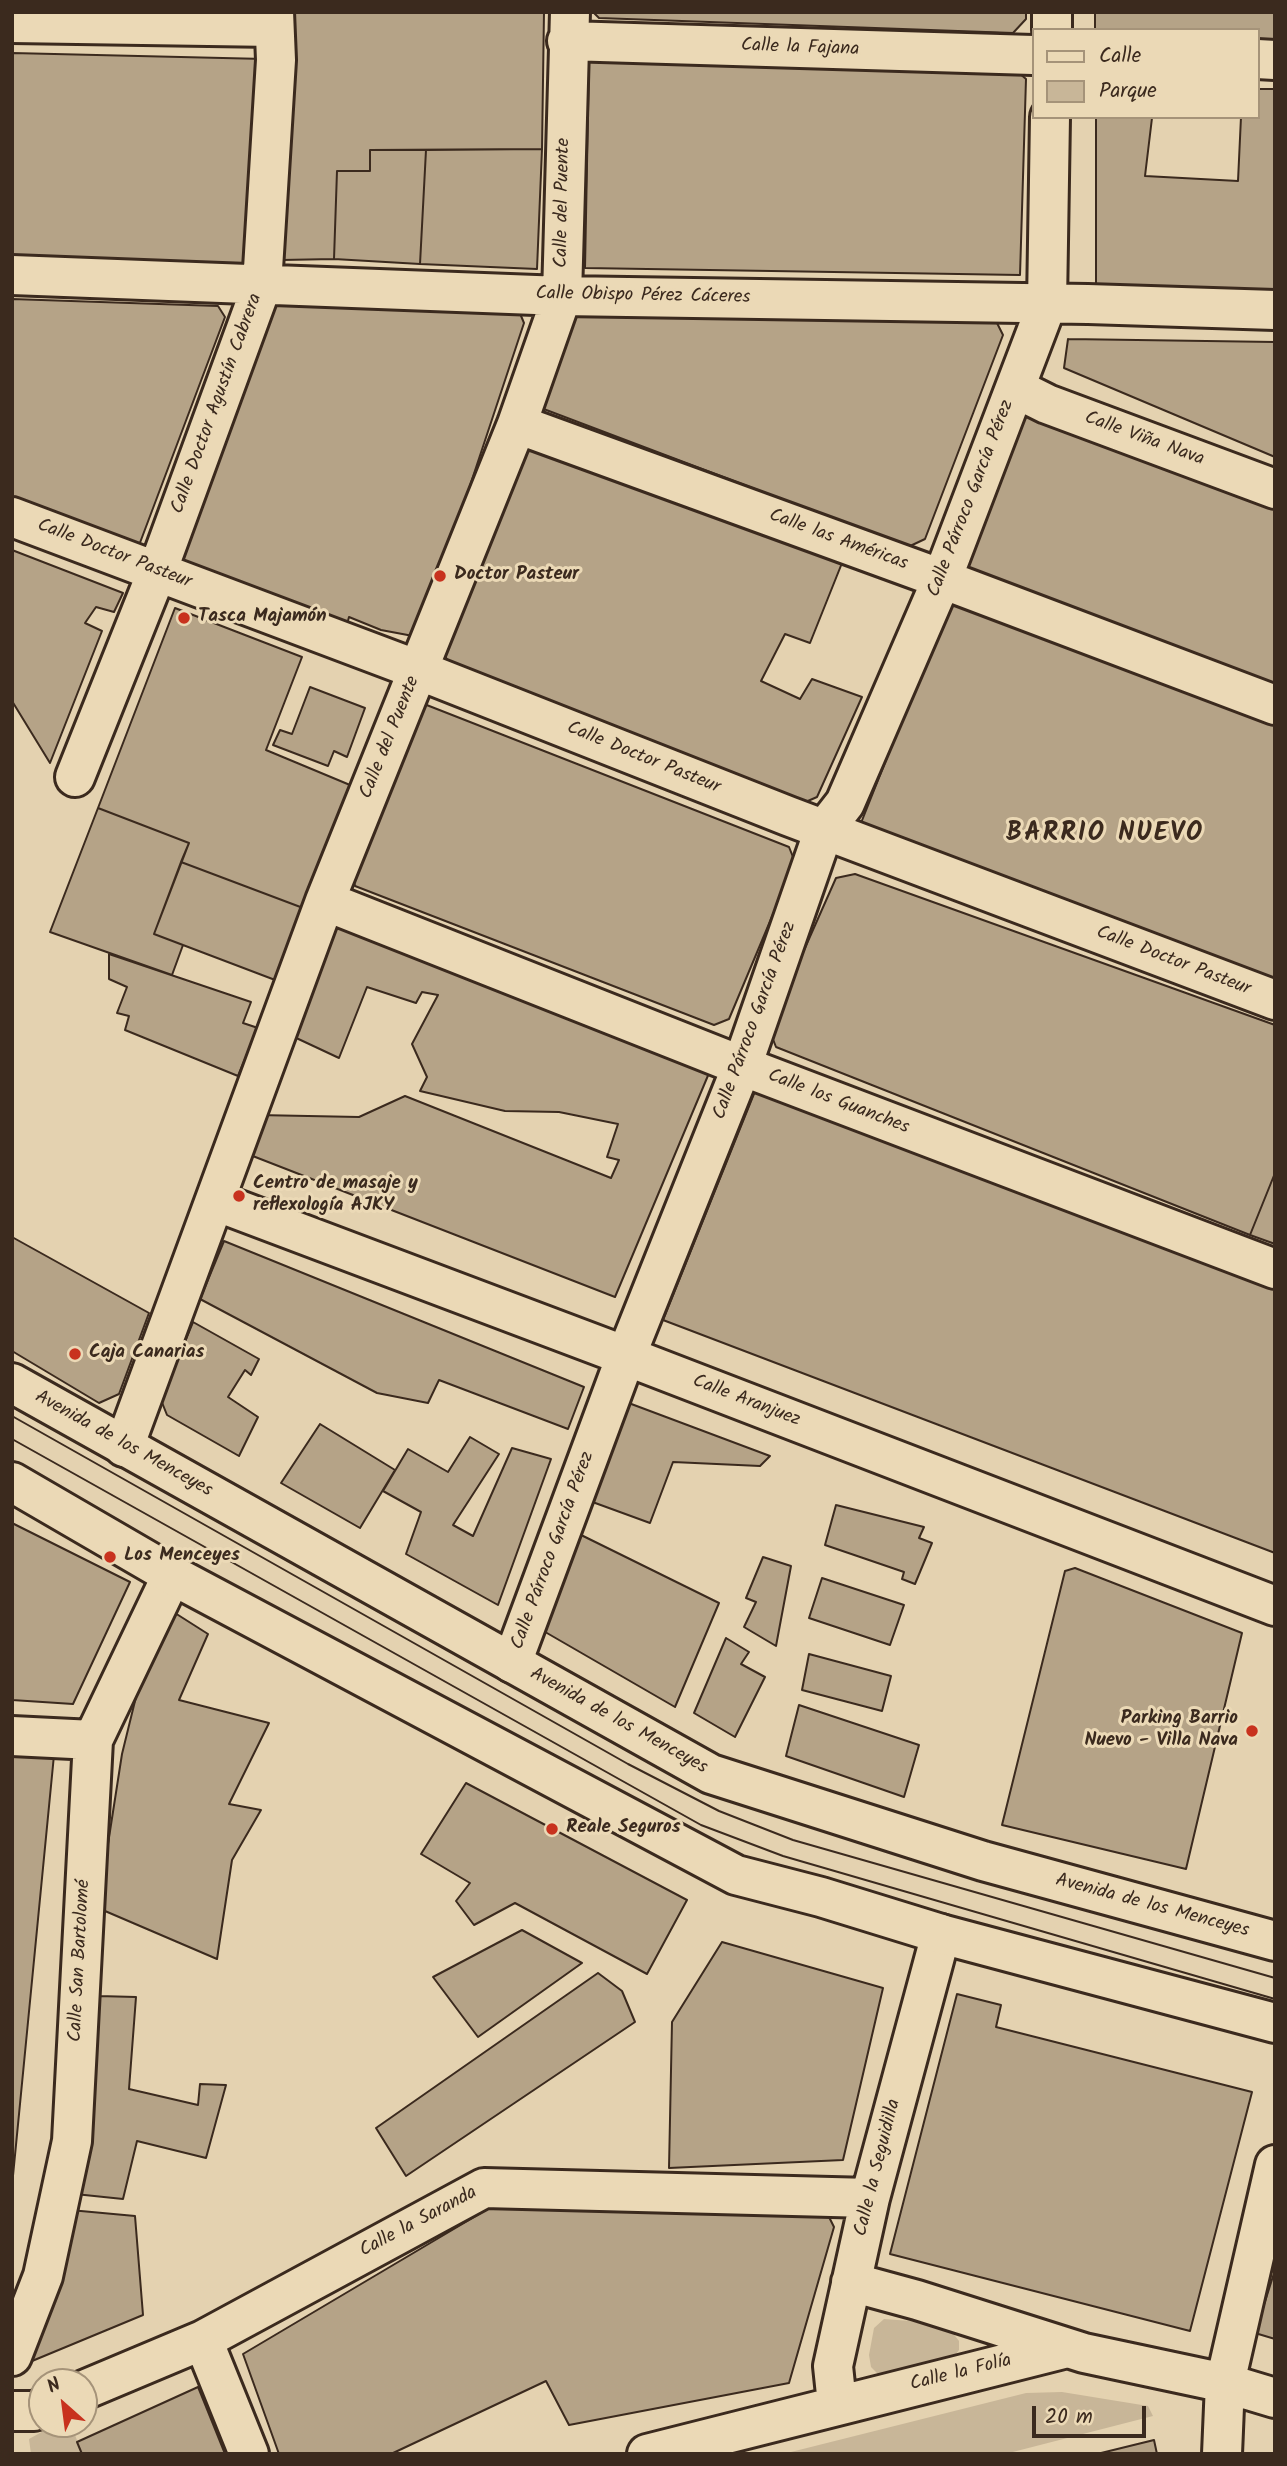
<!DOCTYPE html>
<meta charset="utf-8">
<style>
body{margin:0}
#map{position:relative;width:1287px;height:2466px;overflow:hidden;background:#e4d2b0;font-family:Kalam,sans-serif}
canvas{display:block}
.frame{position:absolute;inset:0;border:14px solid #3b2a1e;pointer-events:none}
.legend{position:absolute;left:1032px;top:28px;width:228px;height:91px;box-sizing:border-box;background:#ebd9b6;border:2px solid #a59379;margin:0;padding:9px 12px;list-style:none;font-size:21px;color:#3b2a1e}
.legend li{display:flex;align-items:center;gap:14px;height:35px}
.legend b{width:35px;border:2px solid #a59379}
.north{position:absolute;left:28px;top:2368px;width:70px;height:70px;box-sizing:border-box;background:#ebd9b6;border:2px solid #a59379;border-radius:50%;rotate:332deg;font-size:19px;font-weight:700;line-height:28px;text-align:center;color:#3b2a1e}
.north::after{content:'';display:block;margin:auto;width:24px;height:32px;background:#c8321e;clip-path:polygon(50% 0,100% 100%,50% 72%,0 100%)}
.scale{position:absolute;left:1032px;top:2406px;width:114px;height:32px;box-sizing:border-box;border:4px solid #3b2a1e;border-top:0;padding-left:9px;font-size:21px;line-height:24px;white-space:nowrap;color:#3b2a1e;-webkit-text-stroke:5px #ebd9b6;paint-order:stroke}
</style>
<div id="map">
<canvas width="1287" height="2466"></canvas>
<div class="frame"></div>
<ul class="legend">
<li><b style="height:9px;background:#ebd9b6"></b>Calle</li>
<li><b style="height:19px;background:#c8b698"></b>Parque</li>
</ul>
<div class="north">N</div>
<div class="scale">20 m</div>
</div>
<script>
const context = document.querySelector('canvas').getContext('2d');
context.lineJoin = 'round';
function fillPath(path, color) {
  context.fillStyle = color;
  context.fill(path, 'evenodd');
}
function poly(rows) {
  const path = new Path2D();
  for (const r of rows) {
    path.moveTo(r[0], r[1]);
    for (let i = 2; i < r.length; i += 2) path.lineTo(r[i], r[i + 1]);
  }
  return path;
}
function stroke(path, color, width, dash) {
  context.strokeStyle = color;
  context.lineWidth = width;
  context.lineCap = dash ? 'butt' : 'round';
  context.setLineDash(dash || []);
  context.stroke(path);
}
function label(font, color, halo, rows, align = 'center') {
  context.font = font + ' Kalam,sans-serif';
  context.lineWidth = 6;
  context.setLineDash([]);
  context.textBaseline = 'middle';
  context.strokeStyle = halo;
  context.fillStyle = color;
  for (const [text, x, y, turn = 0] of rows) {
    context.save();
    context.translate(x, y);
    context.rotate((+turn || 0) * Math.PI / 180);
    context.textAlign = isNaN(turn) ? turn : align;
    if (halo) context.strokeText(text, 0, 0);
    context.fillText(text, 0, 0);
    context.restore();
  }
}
fillPath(poly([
 [884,2319,924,2322,948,2327,959,2341,959,2350,954,2357,878,2374,871,2367,869,2355,874,2328],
 [1062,2392,1148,2406,1153,2416,1005,2454,783,2454,1026,2393],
 [56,2424,71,2424,82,2454,31,2454,29,2439]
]), '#c8b698');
const building = poly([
 [290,12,544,12,542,149,370,150,370,171,337,171,334,259,282,260,290,12],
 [593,12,1026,12,1026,19,1013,33,599,18,593,12],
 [1095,12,1275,12,1275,41,1257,41,1257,30,1095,30,1095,12],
 [12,53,265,59,252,266,12,258,12,53],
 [589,60,1018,72,1026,79,1020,275,585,268,589,60],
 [1257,89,1275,89,1275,296,1096,291,1096,117,1159,117,1152,118,1145,176,1238,181,1241,117,1257,117,1257,89],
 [542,149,537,269,420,264,426,150,542,149],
 [370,150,426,150,420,264,334,259,337,171,370,171,370,150],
 [12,299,218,306,225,317,138,548,12,499,12,299],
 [269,305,519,311,524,323,440,576,413,636,381,630,349,617,346,628,176,563,269,305],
 [582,313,997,323,1003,335,925,539,908,547,541,408,572,321,582,313],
 [1068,339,1275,342,1275,457,1064,368,1068,339],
 [1028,412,1275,507,1275,687,967,571,963,554,1013,420,1028,412],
 [536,446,842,563,810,643,785,634,761,681,800,699,812,679,862,697,817,797,801,804,452,669,444,654,519,455,536,446],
 [12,550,123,593,114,612,96,607,85,623,102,631,50,763,12,701,12,550],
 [950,599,1275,723,1275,979,861,823,950,599],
 [175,608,302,657,266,750,362,790,311,911,181,862,189,843,98,808,175,608],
 [310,687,365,708,347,757,334,751,328,766,273,745,280,730,292,734,310,687],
 [419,702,789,847,795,862,729,1019,714,1025,355,886,351,872,419,702],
 [98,808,189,843,154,934,183,945,172,975,50,932,98,808],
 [181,862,311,911,283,983,154,934,181,862],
 [855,874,1275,1025,1275,1173,1250,1235,776,1047,769,1029,836,878,855,874],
 [342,925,712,1066,615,1297,245,1153,257,1115,359,1117,405,1096,611,1178,619,1160,607,1157,618,1124,559,1112,505,1111,420,1091,427,1077,412,1044,438,995,422,992,416,1003,367,987,339,1058,292,1036,333,929,342,925],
 [109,954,251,1002,243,1023,258,1028,238,1076,125,1030,129,1016,117,1013,127,987,109,979,109,954],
 [758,1084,1275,1279,1275,1553,663,1320,758,1084],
 [1275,1173,1275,1244,1250,1235,1275,1173],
 [12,1237,149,1313,119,1394,99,1403,12,1351,12,1237],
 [224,1241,584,1387,568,1429,439,1380,428,1403,377,1393,200,1299,224,1241],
 [193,1322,259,1359,251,1375,245,1370,228,1397,258,1417,239,1456,167,1415,161,1400,193,1322],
 [626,1402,770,1456,760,1466,673,1462,650,1523,587,1500,626,1402],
 [320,1424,395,1470,360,1528,281,1483,320,1424],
 [470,1437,499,1454,453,1525,473,1536,512,1448,551,1459,498,1605,406,1554,421,1512,383,1491,408,1449,448,1472,470,1437],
 [836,1505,924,1527,919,1538,932,1543,915,1584,902,1579,904,1572,825,1545,836,1505],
 [12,1523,130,1582,73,1704,12,1700,12,1523],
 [575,1532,719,1603,675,1707,540,1629,575,1532],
 [763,1557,791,1566,776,1646,744,1627,756,1602,746,1598,763,1557],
 [1075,1568,1242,1633,1186,1869,1002,1825,1065,1571,1075,1568],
 [822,1578,904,1605,890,1645,809,1618,822,1578],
 [175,1613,208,1634,179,1700,269,1723,229,1804,261,1810,232,1860,217,1959,98,1908,122,1754,147,1652,175,1613],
 [726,1638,749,1652,741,1664,765,1677,735,1737,694,1713,726,1638],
 [809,1654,891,1676,882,1711,802,1690,809,1654],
 [799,1705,919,1745,904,1797,786,1756,799,1705],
 [12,1752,54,1755,12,2186,12,1752],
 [466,1783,687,1900,647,1974,515,1903,474,1925,456,1901,470,1883,421,1854,466,1783],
 [522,1930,582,1963,478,2037,433,1977,522,1930],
 [722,1942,883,1988,843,2160,669,2168,672,2022,722,1942],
 [598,1973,622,1991,635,2022,406,2176,376,2128,598,1973],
 [957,1994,1001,2005,996,2027,1252,2092,1190,2331,890,2254,957,1994],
 [98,1996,136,1997,129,2089,198,2105,200,2084,226,2085,206,2158,137,2141,123,2199,75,2194,98,1996],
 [496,2204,828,2215,834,2227,789,2383,569,2425,546,2381,391,2454,279,2454,243,2354,496,2204],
 [70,2210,135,2216,143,2315,20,2366,70,2210],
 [1275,2270,1275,2339,1255,2333,1275,2270],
 [198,2387,225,2454,82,2454,77,2442,198,2387],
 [1154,2440,1157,2454,1097,2454,1154,2440]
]);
fillPath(building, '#b5a387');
stroke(building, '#3b2a1e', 2);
const street = poly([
 [12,23,274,27],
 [1052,30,1052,12],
 [567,41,1033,55],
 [1257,59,1275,60],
 [12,275,562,296,1088,304,1275,310],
 [1015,388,1047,404,1275,489],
 [517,424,942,579,1275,705],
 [12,517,418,670,788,816,1275,1000],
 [75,777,157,572,262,285,276,60,274,12],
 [325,901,742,1066,1275,1269],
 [215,1201,626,1356,1275,1606],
 [124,1447,325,901,517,424,562,296,570,12],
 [512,1663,626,1356,742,1066,824,830,845,803,942,579,1047,304,1050,117],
 [12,1736,93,1740],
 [851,2282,917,2300,1084,2353,1225,2383,1275,2398],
 [203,2340,249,2454],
 [12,2356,43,2276,72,2141,93,1740,172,1575],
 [84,2390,203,2340,484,2188,870,2198],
 [837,2404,833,2366,870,2198,941,1934],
 [12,2411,34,2411,42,2408],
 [647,2454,1067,2348],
 [1222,2454,1225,2383,1275,2165]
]);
const secondary = poly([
 [12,1383,711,1774,983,1861,1275,1941],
 [12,1482,172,1575,736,1875,821,1897,941,1934,1275,2023]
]);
stroke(street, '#3b2a1e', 44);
stroke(secondary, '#3b2a1e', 44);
stroke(street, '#ebd9b6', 38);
stroke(secondary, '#ebd9b6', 38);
stroke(poly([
 [12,1416,628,1764,719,1811,793,1840,1275,1978],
 [12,1439,701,1825,783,1856,1275,1999]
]), '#3b2a1e', 2);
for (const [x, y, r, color] of [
 [440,576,7,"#c8321e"],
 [184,618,7,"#c8321e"],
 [239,1196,7,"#c8321e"],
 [75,1354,7,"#c8321e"],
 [110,1557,7,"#c8321e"],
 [1252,1731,7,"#c8321e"],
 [552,1829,7,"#c8321e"]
]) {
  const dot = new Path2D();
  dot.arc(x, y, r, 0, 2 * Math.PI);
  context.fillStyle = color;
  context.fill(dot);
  stroke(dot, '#ebd9b6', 2.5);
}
label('19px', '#3b2a1e', '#ebd9b6', [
 ["Calle la Fajana",800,49,2],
 ["Calle del Puente",564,203,-89],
 ["Calle Obispo Pérez Cáceres",643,297,1],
 ["Calle Doctor Agustín Cabrera",218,404,-70],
 ["Calle Viña Nava",1144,440,20],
 ["Calle Párroco García Pérez",972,499,-69],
 ["Calle las Américas",838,541,20],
 ["Calle Doctor Pasteur",114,555,21],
 ["Calle del Puente",391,738,-68],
 ["Calle Doctor Pasteur",643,759,22],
 ["Calle Doctor Pasteur",1173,962,21],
 ["Calle Párroco García Pérez",756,1021,-70],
 ["Calle los Guanches",838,1103,21],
 ["Calle Aranjuez",746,1402,21],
 ["Avenida de los Menceyes",123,1445,29],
 ["Calle Párroco García Pérez",554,1551,-70],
 ["Avenida de los Menceyes",618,1722,29],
 ["Avenida de los Menceyes",1152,1907,15],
 ["Calle San Bartolomé",81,1961,-87],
 ["Calle la Seguidilla",879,2168,-76],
 ["Calle la Saranda",419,2223,-28],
 ["Calle la Folía",961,2374,-14]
]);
label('bold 19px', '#3b2a1e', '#ebd9b6', [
 ["Doctor Pasteur",454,576],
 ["Tasca Majamón",198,618],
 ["Centro de masaje y",253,1185],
 ["reflexología AJKY",253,1207],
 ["Caja Canarias",89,1354],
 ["Los Menceyes",124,1557],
 ["Parking Barrio",1238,1720,"right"],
 ["Nuevo - Villa Nava",1238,1742,"right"],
 ["Reale Seguros",566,1829]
], 'left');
context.letterSpacing = '2px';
label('bold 26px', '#3b2a1e', '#ebd9b6', [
 ["BARRIO NUEVO",1105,836]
]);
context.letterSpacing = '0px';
</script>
